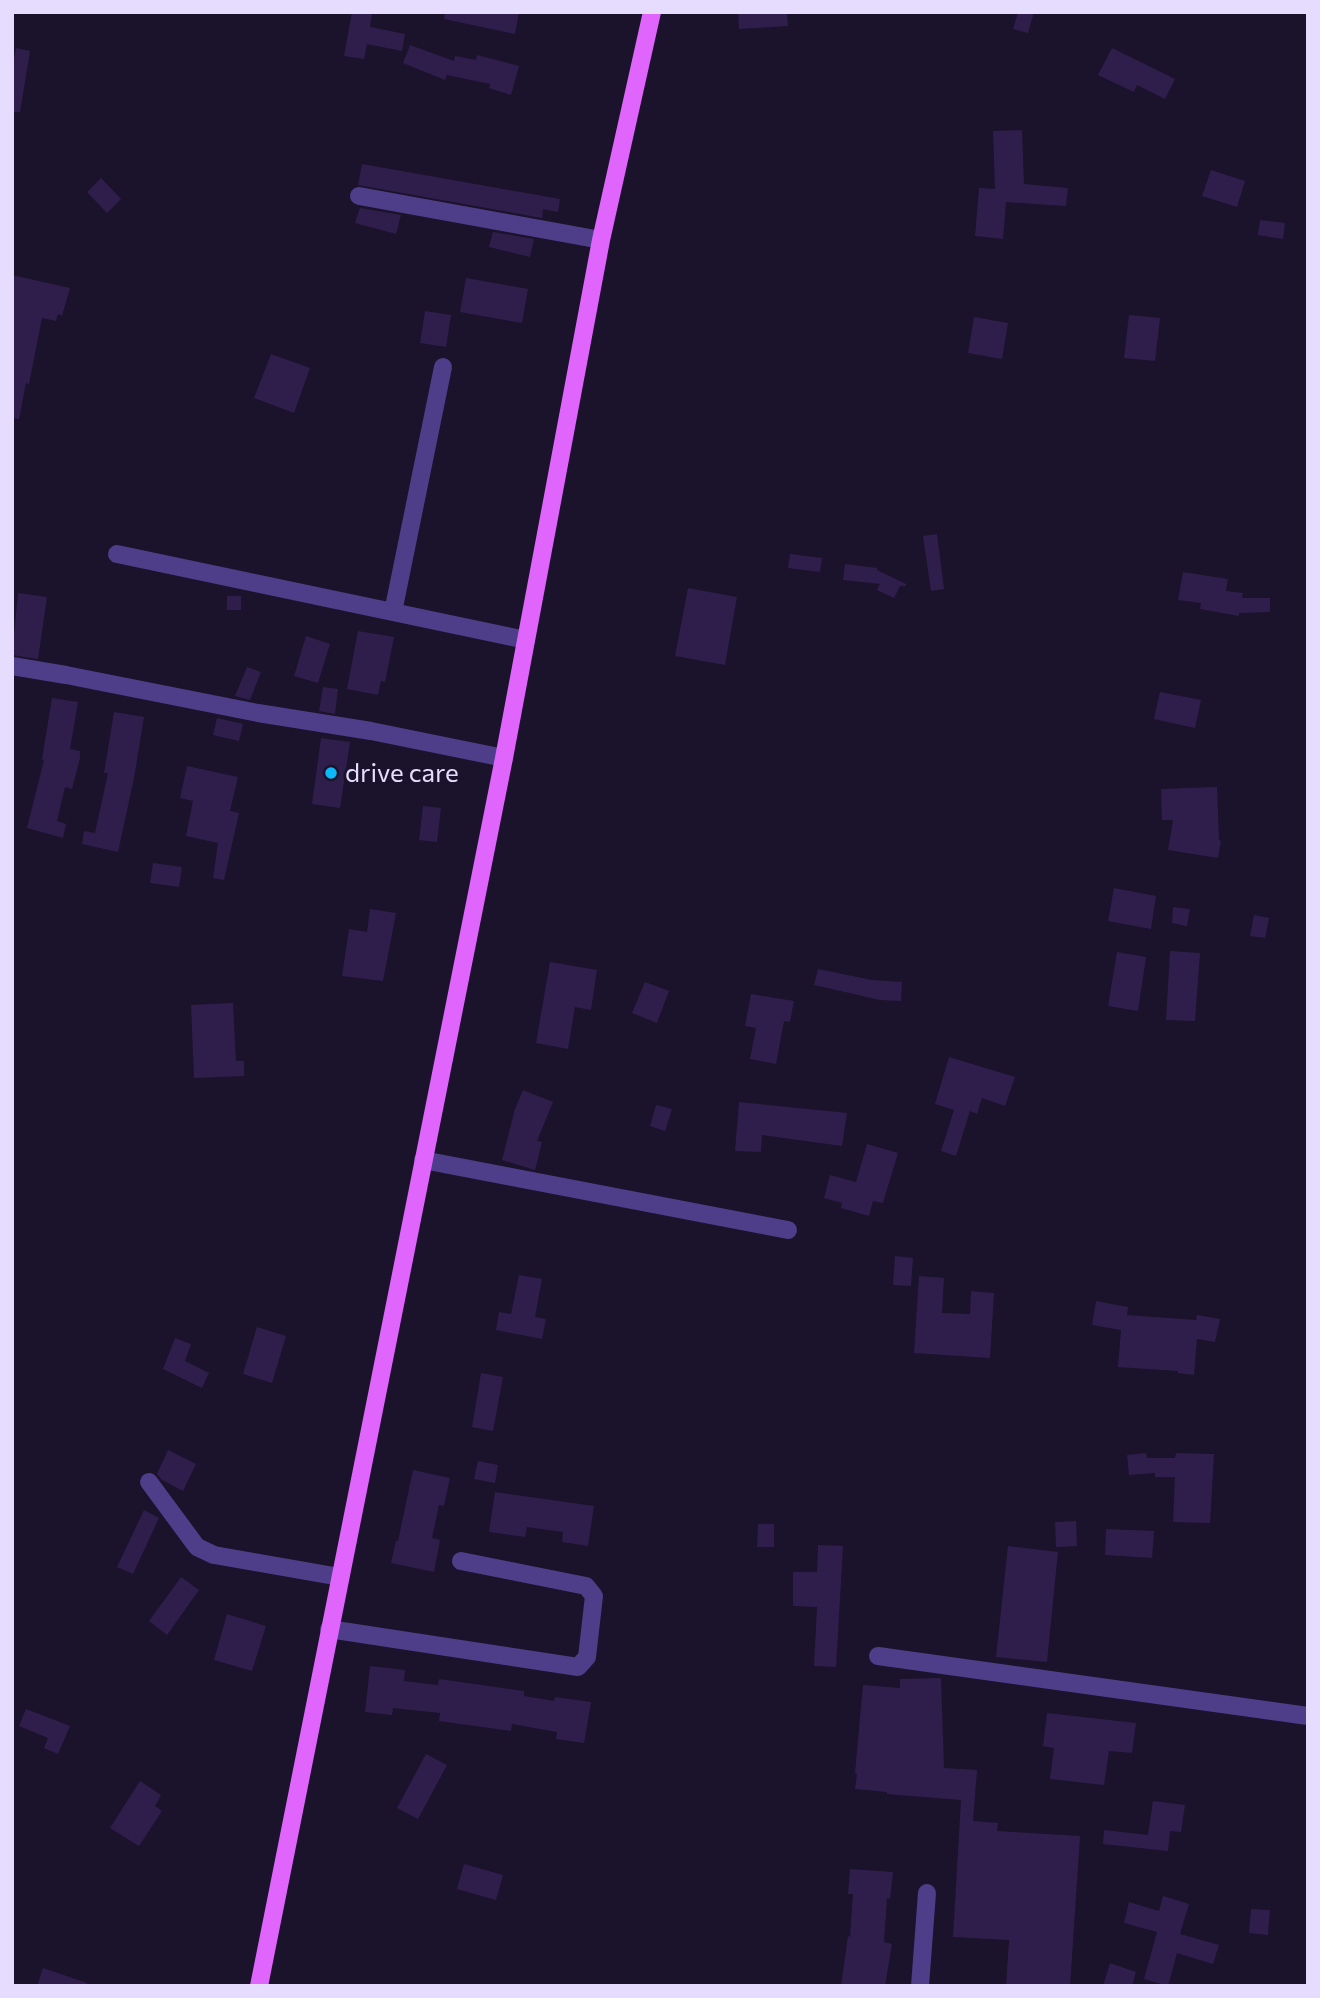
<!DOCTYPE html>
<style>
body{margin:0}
#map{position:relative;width:1320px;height:1998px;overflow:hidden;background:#1b122b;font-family:Commissioner,sans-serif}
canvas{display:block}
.frame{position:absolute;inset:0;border:14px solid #e6dcfe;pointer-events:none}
</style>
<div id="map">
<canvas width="1320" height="1998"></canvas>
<div class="frame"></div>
</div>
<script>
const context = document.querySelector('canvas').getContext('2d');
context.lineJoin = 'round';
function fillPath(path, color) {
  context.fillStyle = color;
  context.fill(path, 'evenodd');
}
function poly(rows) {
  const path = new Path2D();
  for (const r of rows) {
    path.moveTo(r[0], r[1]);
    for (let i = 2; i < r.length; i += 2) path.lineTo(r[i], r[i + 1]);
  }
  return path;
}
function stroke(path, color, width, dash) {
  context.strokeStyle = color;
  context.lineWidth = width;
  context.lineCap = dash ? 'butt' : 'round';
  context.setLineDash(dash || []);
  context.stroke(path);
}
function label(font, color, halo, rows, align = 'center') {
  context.font = font + ' Commissioner,sans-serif';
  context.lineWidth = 6;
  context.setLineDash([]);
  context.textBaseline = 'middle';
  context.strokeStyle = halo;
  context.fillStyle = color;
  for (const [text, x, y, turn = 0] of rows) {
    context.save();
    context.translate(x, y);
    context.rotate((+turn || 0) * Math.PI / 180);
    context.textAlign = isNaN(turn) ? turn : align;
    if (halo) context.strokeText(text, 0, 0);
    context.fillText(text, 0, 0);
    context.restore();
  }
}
fillPath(poly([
 [352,12,372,12,370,27,405,34,402,51,367,44,364,59,344,56],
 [445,12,519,12,515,34,444,19],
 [738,12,787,12,788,26,739,29],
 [1018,12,1034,12,1028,33,1013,29],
 [410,45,454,61,455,56,476,60,477,55,519,66,511,95,489,88,490,84,447,75,445,80,403,63],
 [16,48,30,51,20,112,12,112,12,69],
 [1112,48,1175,79,1165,99,1137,85,1134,92,1098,75],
 [1022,130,1024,184,1068,188,1066,206,1006,202,1003,239,975,236,979,188,995,189,993,131],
 [362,164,560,199,558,212,543,209,542,218,358,185],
 [1211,170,1245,181,1237,207,1202,196],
 [101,178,121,199,107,213,87,192],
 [360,208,401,215,396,234,355,223],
 [1260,220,1285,223,1283,239,1258,235],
 [493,232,534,239,530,257,489,247],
 [12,275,70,288,62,316,58,314,56,321,42,318,29,384,26,383,19,419,12,418],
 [466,278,528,289,522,323,460,312],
 [425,311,451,315,446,347,420,343],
 [1129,315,1160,318,1155,361,1124,358],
 [974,317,1008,323,1002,359,968,353],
 [271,354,310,368,294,413,254,398],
 [937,534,944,589,931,591,923,536],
 [790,554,822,558,820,572,788,568],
 [845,564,877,568,877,570,906,584,906,586,900,586,894,598,877,590,880,584,843,580],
 [1183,572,1228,579,1226,591,1243,593,1242,598,1270,598,1270,612,1239,613,1239,616,1200,609,1201,603,1178,600],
 [688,588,737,597,725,665,675,656],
 [18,593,47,597,38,659,12,655],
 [227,596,241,596,241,610,227,610],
 [358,631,394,637,385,682,381,681,378,695,347,689],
 [306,636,330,644,318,683,294,676],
 [247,667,261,672,250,700,235,696],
 [323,687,338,689,335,714,319,711],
 [1160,692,1201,700,1195,728,1154,719],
 [52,698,78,702,70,749,80,751,80,758,72,789,65,787,57,821,66,824,63,838,27,828,44,760,42,759],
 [114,712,144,717,134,778,118,852,82,844,84,831,95,833,108,773,104,773],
 [217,718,243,724,239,741,213,735],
 [321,738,350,742,340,808,312,804],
 [187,766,238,777,230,811,239,813,224,880,213,878,218,843,186,836,193,801,180,798],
 [1217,787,1219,840,1221,841,1218,858,1168,850,1173,820,1162,820,1161,789],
 [423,806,441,808,437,842,419,840],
 [153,863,182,867,179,887,150,883],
 [1114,888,1156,896,1151,929,1108,921],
 [1173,907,1190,909,1187,926,1172,923],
 [370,909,396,913,383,981,342,976,349,929,367,932],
 [1254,915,1269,918,1265,938,1250,936],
 [1170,951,1200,953,1195,1021,1166,1020],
 [1117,952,1146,957,1138,1011,1108,1006],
 [550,962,597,970,591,1010,575,1007,568,1049,536,1043],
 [818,969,872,980,902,982,901,1001,880,1000,814,985],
 [645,982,669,991,657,1023,632,1013],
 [751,994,794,1001,790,1022,784,1021,776,1064,750,1059,756,1028,745,1026],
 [233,1003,236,1061,244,1061,244,1076,194,1078,191,1005],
 [949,1057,1015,1077,1005,1106,982,1098,977,1114,970,1111,956,1156,941,1151,954,1110,935,1104],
 [523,1090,553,1102,537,1141,542,1142,535,1170,502,1160,515,1109],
 [739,1102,847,1113,842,1146,762,1135,761,1152,735,1151],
 [656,1105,672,1109,665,1131,650,1126],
 [867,1144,898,1153,883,1203,873,1201,869,1216,841,1208,842,1203,824,1198,830,1175,856,1182],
 [895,1256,913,1258,911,1286,893,1285],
 [519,1275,542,1279,535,1317,546,1319,542,1339,496,1330,499,1312,511,1314],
 [919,1276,944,1278,942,1313,970,1314,971,1291,994,1293,990,1358,914,1353],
 [1096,1301,1128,1307,1127,1315,1196,1320,1197,1315,1220,1319,1215,1342,1197,1339,1194,1375,1178,1373,1178,1371,1118,1367,1121,1330,1092,1325],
 [257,1327,286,1336,272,1383,243,1374],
 [175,1338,191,1344,185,1361,209,1373,202,1388,163,1369],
 [481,1373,503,1377,493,1431,472,1427],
 [168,1450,196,1464,183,1491,162,1480,157,1474],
 [1146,1453,1147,1458,1175,1458,1176,1453,1214,1454,1210,1523,1173,1522,1175,1477,1155,1477,1155,1473,1129,1475,1127,1455],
 [478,1461,498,1465,495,1483,474,1479],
 [413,1470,450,1478,444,1506,439,1505,432,1538,440,1540,434,1572,391,1563,396,1541,398,1541],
 [495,1492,594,1506,588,1546,562,1542,563,1532,527,1527,525,1537,489,1532],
 [144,1510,159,1518,133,1574,117,1567],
 [1076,1521,1077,1546,1056,1547,1055,1522],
 [758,1524,774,1524,774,1547,757,1547],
 [1106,1529,1154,1531,1152,1558,1105,1555],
 [818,1545,843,1546,836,1667,814,1666,817,1607,793,1606,793,1572,817,1572],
 [1008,1546,1058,1552,1047,1662,996,1657],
 [181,1577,199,1590,167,1635,149,1621],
 [227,1614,266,1626,252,1671,214,1660],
 [370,1666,405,1670,404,1681,438,1685,439,1679,524,1691,524,1696,554,1701,555,1697,591,1702,584,1743,556,1739,557,1732,512,1724,511,1731,439,1721,440,1713,393,1708,392,1715,365,1712],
 [941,1678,944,1768,977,1770,973,1821,998,1823,997,1831,1080,1836,1070,1986,1006,1986,1009,1940,953,1937,961,1800,887,1794,887,1792,855,1789,857,1774,855,1773,863,1685,900,1688,900,1679],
 [26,1709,70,1726,58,1754,44,1748,48,1738,19,1726],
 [1047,1713,1136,1723,1132,1753,1109,1751,1104,1785,1050,1779,1054,1748,1043,1746],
 [426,1754,447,1765,418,1819,397,1808],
 [140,1781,161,1795,155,1806,162,1811,139,1846,110,1828],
 [1153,1801,1185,1805,1181,1832,1170,1831,1168,1851,1103,1844,1104,1830,1148,1835],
 [464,1864,503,1875,496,1900,457,1889],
 [850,1869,893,1872,890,1899,887,1898,884,1942,892,1944,885,1986,841,1986,848,1936,850,1937,853,1894,848,1894],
 [1163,1896,1189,1904,1180,1934,1219,1945,1213,1964,1177,1953,1168,1986,1144,1979,1157,1932,1124,1923,1129,1902,1159,1911],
 [1251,1909,1270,1910,1268,1935,1249,1933],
 [1110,1963,1136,1972,1132,1986,1103,1986],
 [43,1968,87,1983,86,1986,37,1986]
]), '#2f1e4c');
stroke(poly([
 [359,196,601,240],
 [117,554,526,640],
 [393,612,443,367],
 [12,666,66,675,258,713,371,731,504,758],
 [423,1160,788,1230],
 [149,1482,197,1547,214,1555,340,1577],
 [329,1629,578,1667,587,1657,594,1596,586,1586,461,1561],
 [878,1656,1308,1716],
 [920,1986,927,1893]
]), '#4e3d89', 18);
stroke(poly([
 [259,1986,504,758,601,240,652,12]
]), '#df65fd', 18);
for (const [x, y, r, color] of [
 [331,773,7,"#0bb9fb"]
]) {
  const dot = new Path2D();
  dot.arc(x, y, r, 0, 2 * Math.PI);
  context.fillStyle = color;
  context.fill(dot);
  stroke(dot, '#1b122b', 2.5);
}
label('26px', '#e6dcfe', '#1b122b', [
 ["drive care",345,773]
], 'left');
</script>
